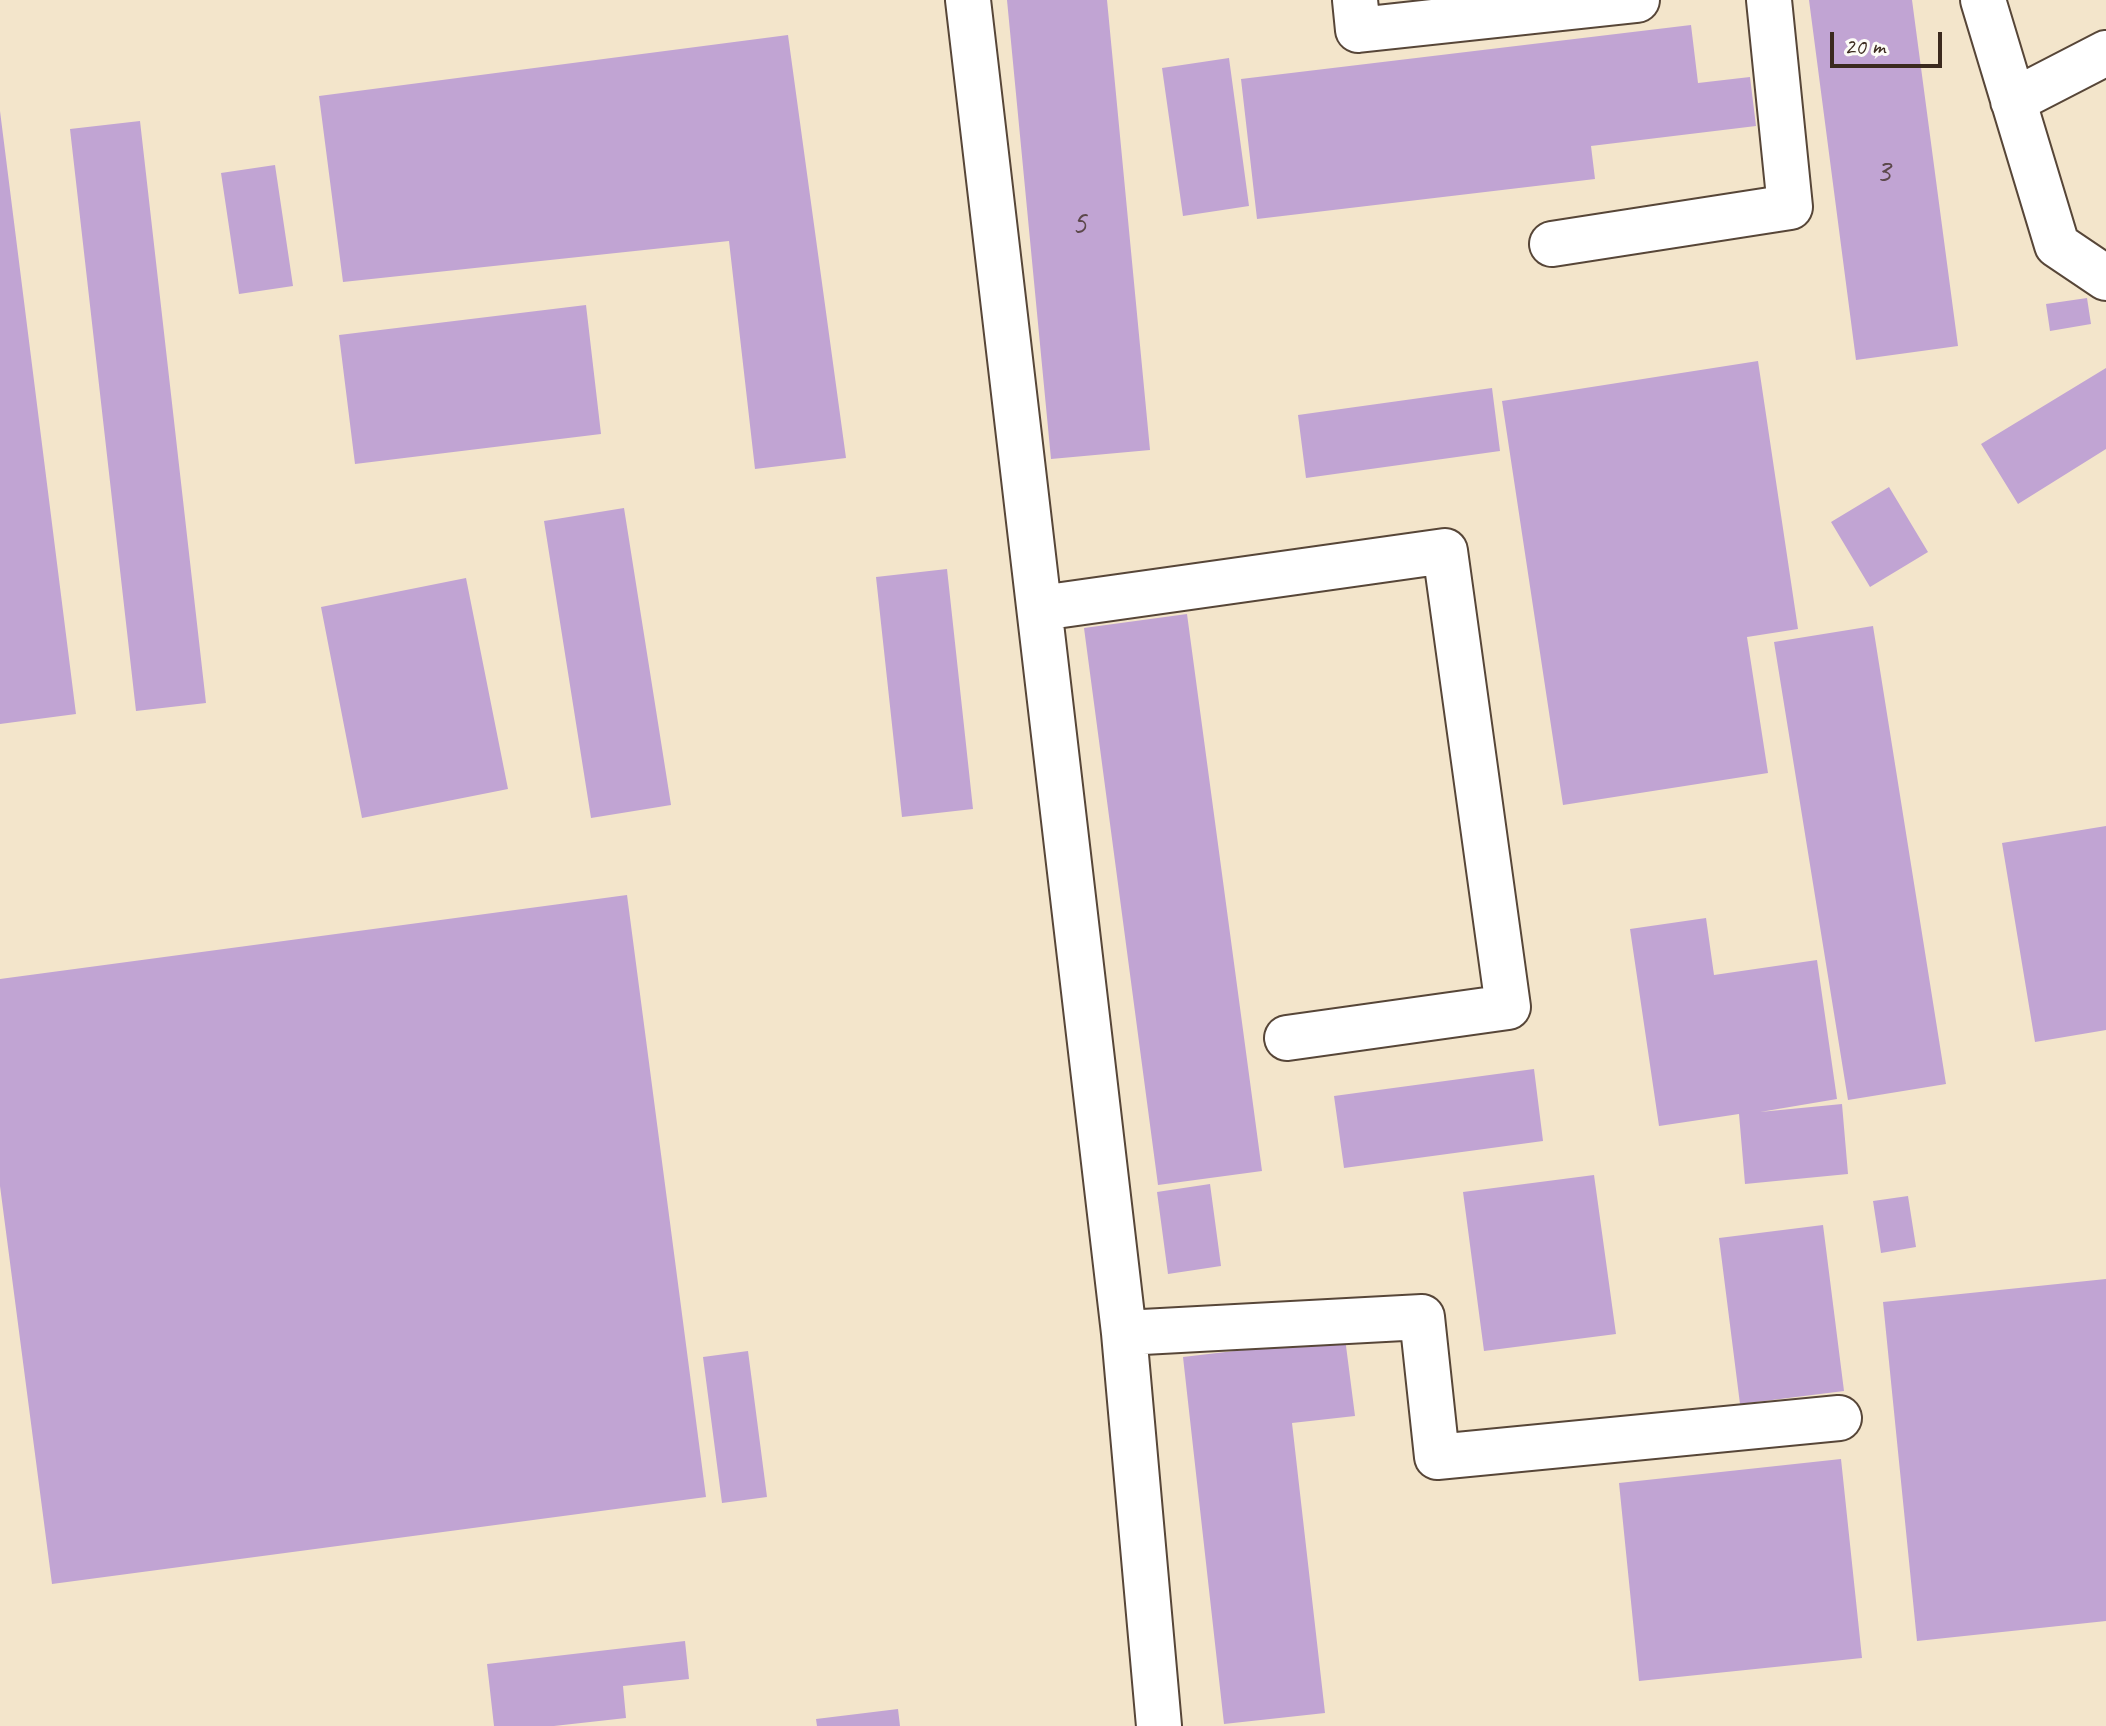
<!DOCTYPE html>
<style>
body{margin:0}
#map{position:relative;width:2106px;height:1726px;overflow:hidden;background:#f3e5cb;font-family:Caveat,sans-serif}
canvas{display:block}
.scale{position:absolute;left:1830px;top:32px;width:112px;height:36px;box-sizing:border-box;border:4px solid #3b2a1e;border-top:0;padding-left:10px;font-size:24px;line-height:28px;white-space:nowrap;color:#3b2a1e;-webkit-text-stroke:6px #fdfcf7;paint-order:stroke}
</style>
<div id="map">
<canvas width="2106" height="1726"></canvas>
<div class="scale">20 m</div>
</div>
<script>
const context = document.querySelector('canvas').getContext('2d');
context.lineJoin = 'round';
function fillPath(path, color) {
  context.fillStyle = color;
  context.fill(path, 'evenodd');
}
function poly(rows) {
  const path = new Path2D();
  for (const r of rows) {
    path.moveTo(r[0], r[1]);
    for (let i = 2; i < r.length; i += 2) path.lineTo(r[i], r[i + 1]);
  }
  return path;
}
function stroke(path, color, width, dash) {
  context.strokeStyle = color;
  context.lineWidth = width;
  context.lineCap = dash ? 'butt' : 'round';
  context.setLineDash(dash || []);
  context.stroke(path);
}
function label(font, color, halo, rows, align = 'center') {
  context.font = font + ' Caveat,sans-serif';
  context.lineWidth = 6;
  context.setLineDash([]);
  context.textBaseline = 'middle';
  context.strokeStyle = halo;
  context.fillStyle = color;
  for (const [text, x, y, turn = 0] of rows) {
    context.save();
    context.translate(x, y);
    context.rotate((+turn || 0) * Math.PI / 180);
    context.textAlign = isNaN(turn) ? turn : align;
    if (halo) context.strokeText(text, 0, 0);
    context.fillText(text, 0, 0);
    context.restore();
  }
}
fillPath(poly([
 [1007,0,1107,0,1150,450,1051,459],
 [1809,0,1912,0,1958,346,1856,360],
 [1691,25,1698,83,1750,77,1756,126,1591,146,1595,179,1257,219,1241,79],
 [788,35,846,458,755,469,729,241,343,282,319,96],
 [1229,58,1249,206,1183,216,1162,68],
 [0,111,76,714,0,724],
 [140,121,206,703,136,711,70,129],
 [275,165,293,286,239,294,221,173],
 [2087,298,2091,324,2050,331,2046,304],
 [586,305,601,434,355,464,339,335],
 [1758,361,1798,629,1747,637,1768,773,1563,805,1502,401],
 [2106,368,2106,449,2018,504,1981,444],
 [1492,388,1500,451,1306,478,1298,415],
 [1889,487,1928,552,1870,587,1831,522],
 [624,508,671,805,591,818,544,521],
 [947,569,973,809,902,817,876,577],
 [466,578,508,789,362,818,321,607],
 [1187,614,1262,1171,1158,1185,1084,628],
 [1873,626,1946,1084,1848,1100,1774,642],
 [2106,826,2106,1030,2035,1042,2002,843],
 [627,895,706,1497,52,1584,0,1186,0,979],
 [1706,918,1714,975,1817,960,1837,1099,1760,1112,1842,1104,1848,1174,1745,1184,1739,1114,1659,1126,1630,929],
 [1534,1069,1543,1141,1344,1168,1334,1096],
 [1594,1175,1616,1334,1484,1351,1463,1192],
 [1210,1184,1221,1266,1168,1274,1157,1192],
 [1908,1196,1916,1247,1881,1253,1873,1201],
 [1823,1225,1844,1391,1740,1404,1719,1238],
 [2106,1279,2106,1621,1917,1641,1883,1302],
 [1345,1338,1355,1416,1292,1423,1325,1713,1224,1724,1183,1357],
 [748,1351,767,1497,722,1503,703,1357],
 [1841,1459,1862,1658,1639,1681,1619,1483],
 [685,1641,689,1679,623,1686,626,1718,554,1726,494,1726,487,1664],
 [898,1709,900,1726,817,1726,816,1719]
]), '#c1a4d3');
const minor = poly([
 [968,0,1124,1333,1159,1726],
 [1355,0,1358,30,1637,0],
 [1983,0,2057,245,2106,278],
 [2013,101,2106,53],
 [1552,244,1790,207,1769,0],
 [1041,608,1445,551,1508,1007,1287,1038],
 [1124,1333,1422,1317,1437,1457,1839,1418]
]);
stroke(minor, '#574638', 48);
stroke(minor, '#fff', 44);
label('34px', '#5c484b', null, [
 ["3",1883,173],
 ["5",1079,225]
]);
</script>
